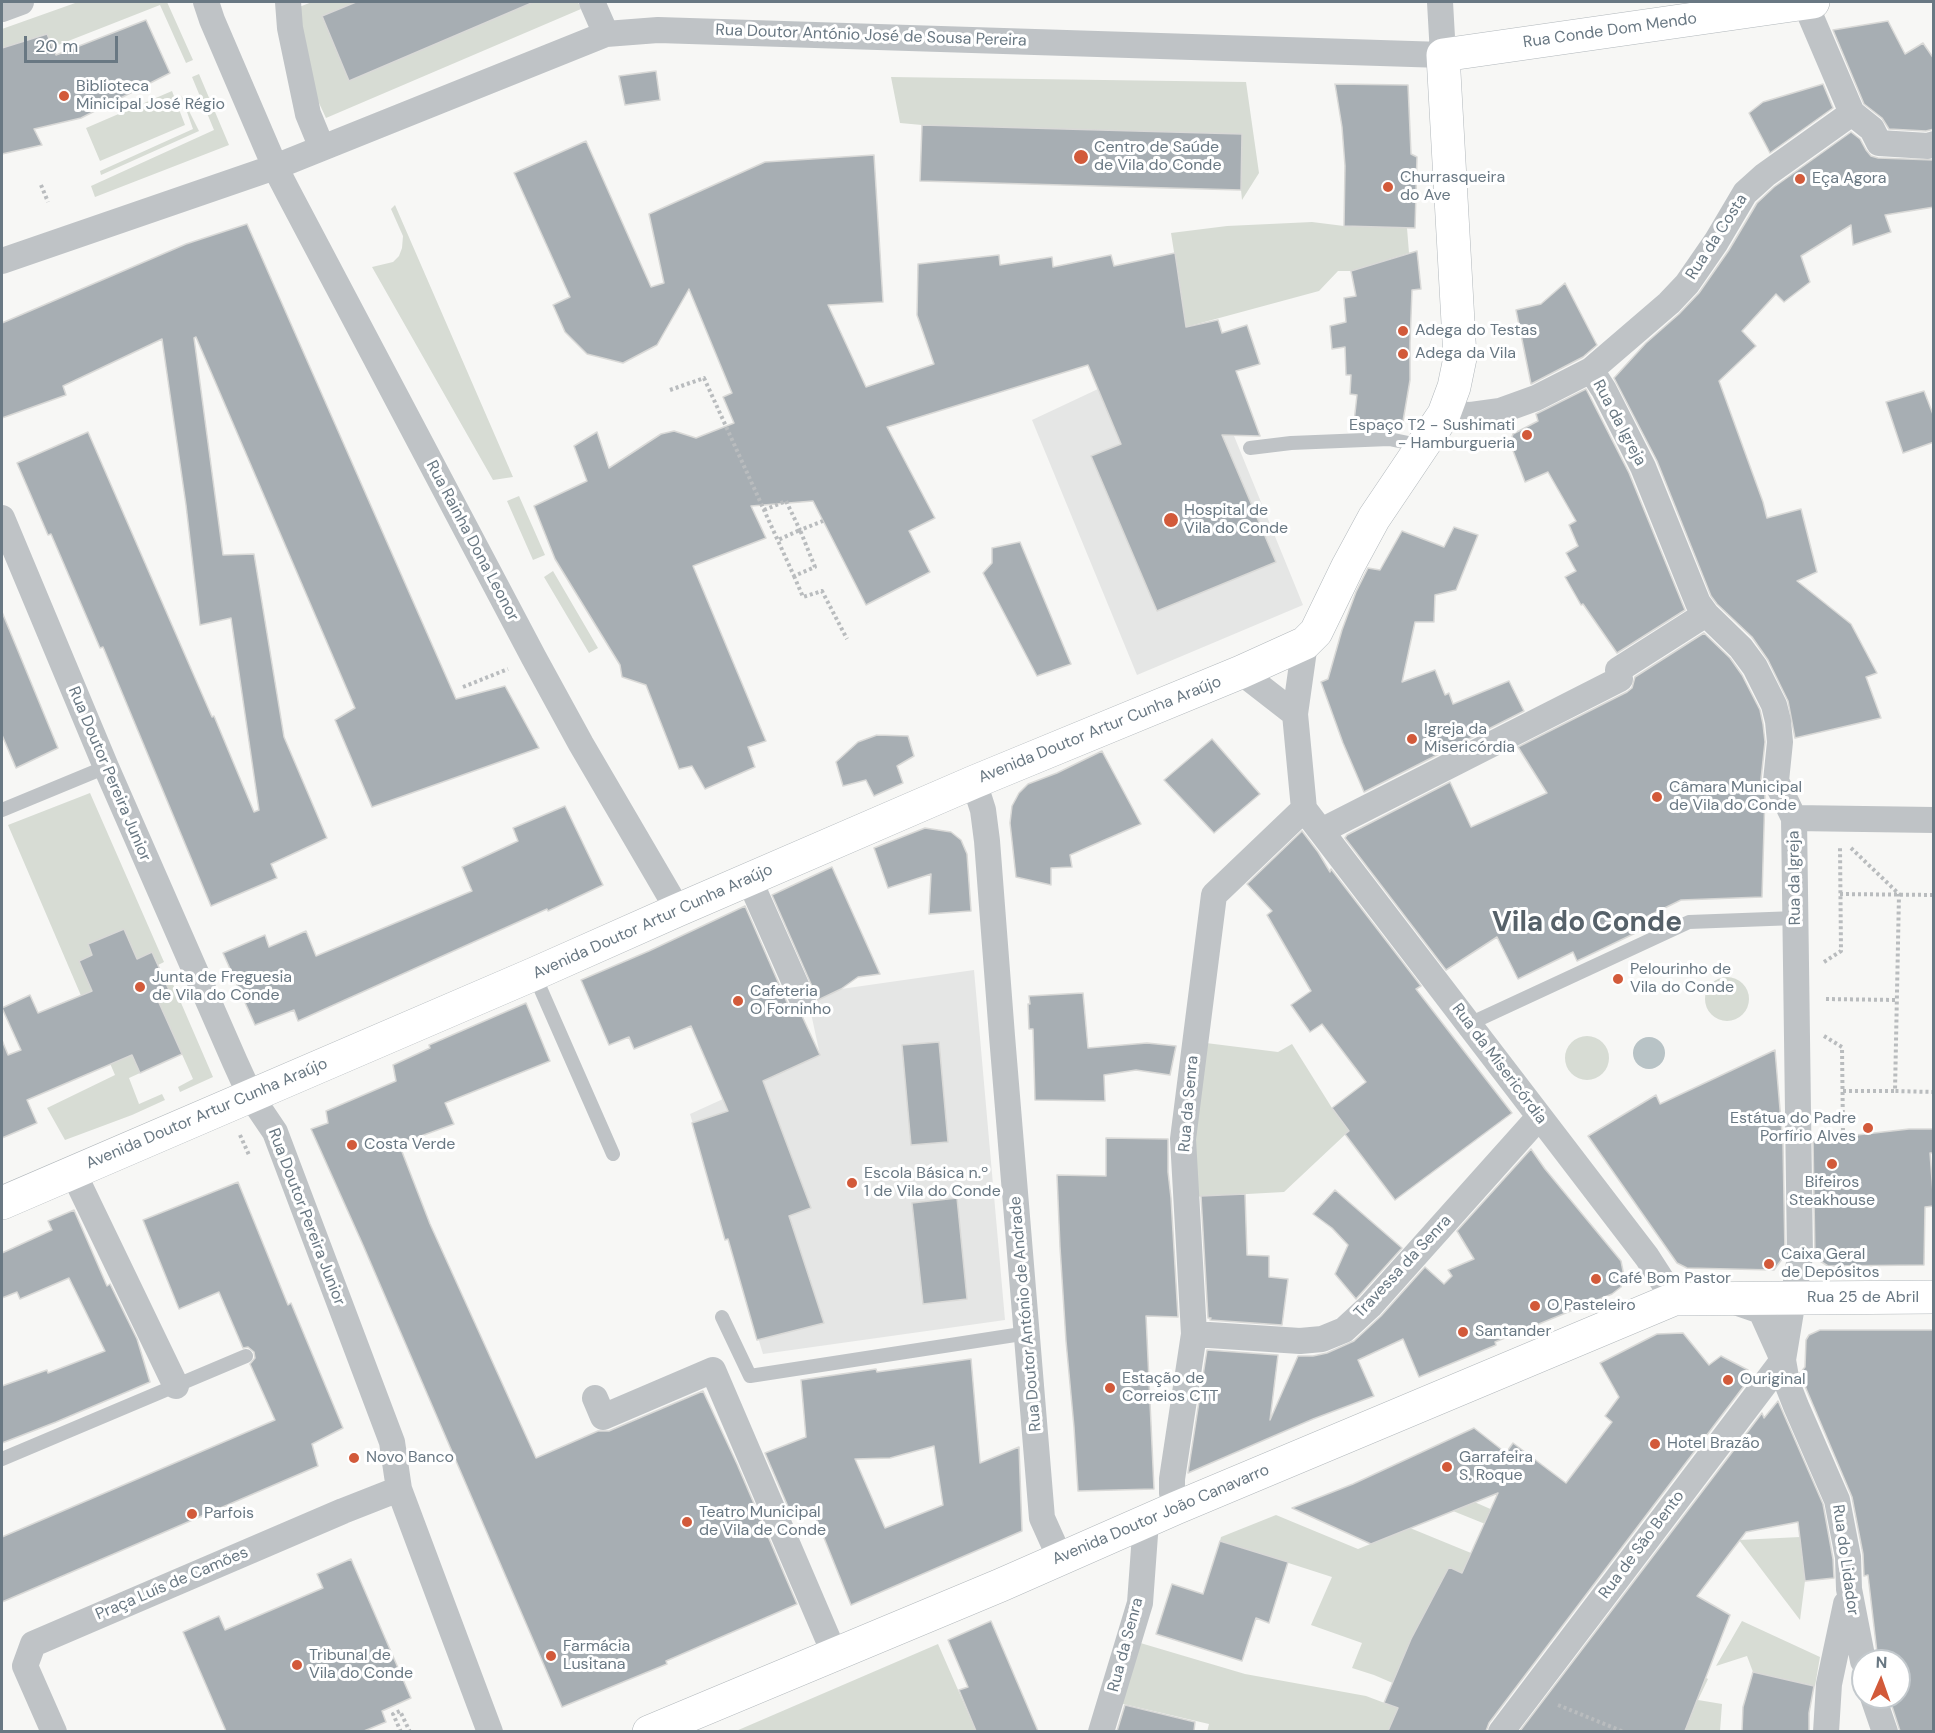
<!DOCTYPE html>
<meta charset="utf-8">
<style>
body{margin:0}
#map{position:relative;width:1935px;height:1733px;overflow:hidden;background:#f7f7f5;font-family:"DM Sans",sans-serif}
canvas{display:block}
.frame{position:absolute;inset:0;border:3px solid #697883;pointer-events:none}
.north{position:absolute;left:1851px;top:1649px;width:60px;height:60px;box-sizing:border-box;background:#fff;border:2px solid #c3c9cd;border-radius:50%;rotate:2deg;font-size:16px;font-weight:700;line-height:24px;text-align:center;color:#697883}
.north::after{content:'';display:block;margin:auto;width:21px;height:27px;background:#d25a3a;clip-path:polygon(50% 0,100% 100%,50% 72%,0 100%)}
.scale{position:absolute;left:24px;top:36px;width:94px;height:27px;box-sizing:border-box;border:3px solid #697883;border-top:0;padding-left:8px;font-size:18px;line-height:21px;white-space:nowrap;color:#697883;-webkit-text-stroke:4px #fff;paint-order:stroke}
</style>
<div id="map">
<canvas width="1935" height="1733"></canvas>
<div class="frame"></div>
<div class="north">N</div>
<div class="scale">20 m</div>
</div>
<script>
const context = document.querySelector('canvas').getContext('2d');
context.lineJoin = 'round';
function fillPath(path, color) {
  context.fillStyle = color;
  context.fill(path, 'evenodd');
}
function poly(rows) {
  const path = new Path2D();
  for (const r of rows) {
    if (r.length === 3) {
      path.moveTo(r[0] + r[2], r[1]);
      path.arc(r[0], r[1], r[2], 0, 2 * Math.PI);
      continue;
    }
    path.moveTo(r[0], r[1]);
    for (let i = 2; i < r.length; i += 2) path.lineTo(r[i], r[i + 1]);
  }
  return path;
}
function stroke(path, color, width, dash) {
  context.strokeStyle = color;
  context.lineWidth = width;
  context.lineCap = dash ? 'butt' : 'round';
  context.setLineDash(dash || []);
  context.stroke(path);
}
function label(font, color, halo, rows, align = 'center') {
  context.font = font + ' "DM Sans",sans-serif';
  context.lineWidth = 6;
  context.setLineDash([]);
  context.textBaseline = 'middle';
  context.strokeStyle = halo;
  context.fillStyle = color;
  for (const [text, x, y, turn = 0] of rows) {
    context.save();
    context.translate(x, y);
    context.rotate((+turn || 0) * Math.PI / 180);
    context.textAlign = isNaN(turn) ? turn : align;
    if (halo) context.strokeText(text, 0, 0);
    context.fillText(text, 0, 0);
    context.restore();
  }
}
fillPath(poly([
 [1201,355,1303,605,1137,675,1032,420,1098,389],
 [974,970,1005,1320,763,1354,690,1114,820,1055,809,1004,841,989]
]), '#e5e6e5');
fillPath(poly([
 [78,2,167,2,193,60,186,63,160,5,53,47,46,34,2,48,2,29],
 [312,2,578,2,581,9,326,118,312,88,299,7],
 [199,74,229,145,95,197,91,186,214,130,192,77],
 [891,77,1246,82,1259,173,1242,200,1241,190,1241,134,922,125,900,123],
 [172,91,185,125,100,161,86,128],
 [181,95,199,131,101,175,100,171,193,129],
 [395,205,513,477,493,480,372,267,393,262,399,256,402,248,403,236,391,209],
 [1312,222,1344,226,1407,228,1409,253,1351,271,1338,271,1319,291,1186,327,1171,233,1227,226],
 [519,496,545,555,533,560,507,501],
 [553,571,598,648,589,653,544,577],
 [90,793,164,962,158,965,152,952,137,959,124,929,88,944,111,1006,140,1073,129,1078,139,1104,162,1094,165,1100,132,1115,65,1140,47,1108,115,1075,8,825],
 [169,975,213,1077,180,1092,178,1087,193,1079,156,996,163,976],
 [1727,999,22],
 [1587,1058,22],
 [1206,1043,1278,1052,1292,1044,1332,1108,1349,1131,1284,1192,1192,1197,1194,1151],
 [1392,1466,1495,1511,1510,1534,1453,1511,1374,1475],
 [1276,1515,1358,1549,1410,1528,1471,1553,1462,1573,1449,1568,1395,1684,1374,1675,1352,1668,1362,1643,1311,1625,1332,1577,1220,1541,1221,1537],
 [1800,1537,1805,1581,1800,1620,1739,1540],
 [1742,1621,1820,1657,1815,1686,1753,1672,1747,1656,1716,1666],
 [1137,1642,1245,1674,1366,1696,1398,1708,1388,1731,1207,1732,1209,1724,1119,1703],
 [938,1644,976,1731,736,1731],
 [1664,1654,1708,1679,1698,1700,1722,1704,1720,1731,1685,1731,1697,1701,1650,1683]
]), '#d7dcd4');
fillPath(poly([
 [1649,1053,16]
]), '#b8c3c6');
const building = poly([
 [356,2,534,2,349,81,322,16,356,2],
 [146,20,170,73,81,118,34,129,42,145,2,154,2,48,47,34,56,55,146,20],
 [1888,21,1905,54,1923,43,1934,59,1934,129,1926,131,1889,129,1882,118,1864,104,1833,30,1888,21],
 [656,71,660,100,625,105,619,76,656,71],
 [1335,84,1408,85,1411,154,1417,157,1415,228,1344,226,1345,166,1342,127,1335,84],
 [1823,84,1833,108,1770,153,1749,113,1763,102,1823,84],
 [922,125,1242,134,1241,190,920,181,922,125],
 [1851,132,1860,139,1866,150,1871,156,1878,158,1934,160,1934,207,1885,215,1891,232,1853,245,1851,225,1801,256,1810,282,1784,302,1776,294,1742,331,1756,346,1719,381,1763,502,1767,518,1801,509,1817,572,1797,581,1851,624,1877,673,1866,677,1881,718,1795,738,1788,701,1768,660,1752,637,1717,604,1711,596,1657,461,1614,378,1646,343,1679,314,1699,293,1729,250,1757,203,1774,187,1851,132],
 [586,141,651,287,664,283,649,214,765,162,874,155,883,302,828,305,866,387,934,364,917,315,918,264,999,255,1000,265,1052,257,1053,267,1111,255,1114,266,1175,253,1186,327,1218,320,1222,333,1247,325,1260,364,1236,371,1260,436,1222,435,1276,562,1157,611,1091,456,1121,444,1088,365,887,427,935,518,909,531,930,572,866,605,813,501,751,506,766,538,693,566,766,741,748,747,755,767,705,789,692,766,679,769,646,685,622,677,620,665,555,559,534,506,587,481,574,446,597,432,609,468,661,434,674,431,696,438,734,423,723,397,732,393,689,289,657,345,623,363,587,354,565,332,553,305,570,297,514,173,586,141],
 [247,224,456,699,505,686,539,748,372,807,335,720,355,708,196,337,194,338,223,555,254,554,284,737,327,838,271,864,277,878,211,906,103,647,100,648,51,534,48,535,17,463,88,432,212,717,214,716,254,812,259,810,231,618,200,625,186,505,162,339,63,386,66,395,2,418,2,323,186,244,247,224],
 [1417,251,1421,289,1412,290,1410,343,1410,380,1402,427,1353,431,1357,395,1350,394,1351,375,1346,375,1345,347,1332,349,1330,326,1346,322,1344,298,1356,296,1351,271,1417,251],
 [1565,283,1597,345,1583,357,1531,384,1516,310,1541,304,1565,283],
 [1586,389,1629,473,1685,610,1617,653,1583,604,1581,605,1565,577,1576,571,1566,553,1578,546,1569,525,1576,521,1548,472,1525,482,1510,443,1513,434,1538,421,1536,414,1586,389],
 [1924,391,1934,417,1934,442,1903,453,1886,402,1924,391],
 [1454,527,1478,535,1456,590,1435,595,1434,622,1415,622,1402,682,1435,670,1445,695,1449,693,1453,704,1509,681,1524,711,1364,792,1343,743,1321,682,1328,679,1342,630,1356,592,1368,568,1380,570,1402,531,1444,547,1454,527],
 [1020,542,1071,664,1037,676,983,573,992,563,992,548,1020,542],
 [2,612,58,748,16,768,2,735,2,612],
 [1704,633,1730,658,1742,675,1760,710,1763,724,1765,742,1761,779,1765,793,1762,897,1681,900,1644,918,1648,927,1577,961,1573,952,1518,979,1497,937,1446,970,1345,838,1347,835,1450,782,1471,827,1547,793,1518,747,1627,692,1632,688,1635,677,1704,633],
 [877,735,908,736,914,756,897,766,903,783,874,796,866,780,843,786,836,762,858,742,877,735],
 [1212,739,1260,794,1214,833,1164,780,1212,739],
 [1102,751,1141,824,1070,855,1072,867,1051,868,1051,885,1016,877,1010,823,1012,806,1019,793,1028,784,1057,773,1102,751],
 [565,806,603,885,548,911,547,909,298,1021,294,1010,255,1025,223,953,265,935,269,947,306,931,316,956,472,891,462,867,518,841,513,828,565,806],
 [925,828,951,832,961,840,967,854,971,911,929,914,931,874,888,888,874,848,925,828],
 [1302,831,1318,852,1330,872,1331,869,1421,986,1416,989,1512,1113,1395,1200,1345,1134,1349,1131,1332,1108,1366,1082,1322,1024,1310,1032,1291,1005,1311,991,1267,915,1272,911,1247,884,1302,831],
 [832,867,880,974,858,977,841,989,818,1000,772,895,832,867],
 [745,906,789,1007,795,1013,802,1016,820,1055,763,1081,811,1208,789,1216,824,1323,757,1340,728,1239,725,1240,692,1123,728,1111,691,1026,634,1049,629,1037,609,1045,581,980,649,951,745,906],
 [124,929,137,959,152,952,169,990,156,996,182,1054,140,1073,132,1055,27,1100,37,1123,2,1138,2,1040,8,1055,21,1050,2,1008,30,995,38,1013,92,991,79,961,92,955,88,944,124,929],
 [1083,993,1088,1048,1147,1043,1176,1046,1170,1075,1136,1070,1104,1075,1105,1101,1035,1100,1033,1029,1029,1029,1028,1004,1030,1004,1029,996,1083,993],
 [526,1003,550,1061,445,1103,454,1124,399,1144,430,1224,536,1458,598,1431,609,1431,703,1391,737,1464,797,1604,666,1661,667,1664,562,1707,363,1245,311,1129,328,1123,326,1111,396,1081,393,1065,430,1048,429,1045,526,1003],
 [939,1042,948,1142,911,1145,902,1045,939,1042],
 [1775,1050,1783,1145,1785,1255,1774,1270,1687,1268,1677,1263,1588,1136,1656,1095,1660,1104,1775,1050],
 [1909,1129,1934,1129,1934,1153,1930,1153,1934,1206,1925,1207,1924,1265,1828,1266,1815,1258,1813,1140,1909,1129],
 [1106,1138,1168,1139,1168,1172,1171,1198,1178,1317,1146,1316,1154,1489,1078,1491,1074,1427,1066,1341,1060,1247,1057,1175,1106,1176,1106,1138],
 [1531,1149,1545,1169,1621,1261,1624,1276,1621,1287,1612,1294,1495,1342,1496,1345,1419,1377,1403,1339,1358,1360,1374,1396,1313,1419,1188,1473,1207,1350,1278,1355,1270,1420,1298,1356,1313,1356,1327,1353,1354,1341,1381,1316,1425,1267,1444,1284,1452,1276,1448,1270,1474,1259,1457,1231,1531,1149],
 [238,1182,288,1305,291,1303,343,1428,312,1444,318,1466,2,1602,2,1537,275,1420,250,1364,255,1358,254,1352,248,1347,243,1348,219,1292,179,1309,143,1220,238,1182],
 [1335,1190,1402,1248,1356,1299,1335,1274,1348,1245,1332,1228,1313,1214,1335,1190],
 [1245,1194,1247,1255,1269,1256,1269,1277,1288,1279,1282,1325,1210,1320,1211,1318,1208,1318,1201,1196,1245,1194],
 [957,1198,967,1299,923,1304,912,1203,957,1198],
 [74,1210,107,1286,110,1284,137,1339,150,1382,56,1422,2,1443,2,1386,47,1370,48,1373,105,1351,69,1278,20,1299,17,1292,2,1298,2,1253,52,1230,48,1221,74,1210],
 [1820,1330,1934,1330,1934,1731,1900,1731,1889,1697,1899,1697,1899,1661,1878,1661,1868,1575,1864,1576,1863,1554,1852,1497,1802,1379,1800,1373,1805,1367,1806,1340,1809,1335,1820,1330],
 [1683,1333,1709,1365,1721,1356,1748,1370,1750,1378,1489,1723,1486,1731,1388,1731,1398,1708,1384,1703,1411,1639,1449,1567,1462,1573,1498,1493,1371,1544,1292,1508,1353,1484,1474,1428,1506,1453,1513,1443,1566,1483,1612,1422,1605,1416,1619,1397,1600,1363,1657,1334,1683,1333],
 [971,1359,980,1463,1019,1447,1022,1531,851,1605,812,1508,792,1516,765,1453,806,1437,801,1380,876,1369,877,1372,971,1359],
 [934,1446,943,1505,885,1528,855,1459,890,1458,934,1446],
 [1778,1401,1823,1504,1833,1559,1834,1578,1805,1581,1798,1522,1746,1532,1697,1596,1730,1615,1685,1731,1520,1731,1762,1413,1764,1418,1778,1401],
 [1220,1541,1288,1562,1269,1623,1256,1618,1242,1661,1156,1634,1172,1584,1203,1594,1220,1541],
 [351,1559,411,1698,382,1711,386,1722,364,1731,226,1731,183,1632,219,1616,225,1630,323,1588,317,1574,351,1559],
 [991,1621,1038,1731,976,1731,959,1690,968,1687,948,1640,991,1621],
 [1753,1672,1814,1686,1809,1713,1809,1731,1742,1731,1743,1707,1753,1672],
 [1125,1705,1195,1722,1194,1731,1117,1731,1125,1705]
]);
fillPath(building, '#a7aeb3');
stroke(building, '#d9d9d7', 1.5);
const secondary = poly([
 [2,1203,534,974,678,910,974,782,1241,672,1305,643,1316,632,1348,566,1374,518,1444,414,1454,387,1460,358,1443,55,1813,2],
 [649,1732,1001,1585,1176,1508,1674,1299,1934,1297]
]);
stroke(secondary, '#b1b7bb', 34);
stroke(poly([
 [41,185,48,202],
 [670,390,704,378,794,576,815,567,800,530,778,540],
 [764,510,786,501,800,530,823,521],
 [794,576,803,597,822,591,847,639],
 [463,687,508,669],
 [1851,848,1899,894,1895,1091,1934,1092],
 [1840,894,1934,895],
 [1824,962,1841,951,1840,847],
 [1826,999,1897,1000],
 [1824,1036,1842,1047,1843,1132,1827,1134],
 [1843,1091,1895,1091],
 [240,1135,249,1155],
 [1558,1705,1624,1732],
 [401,1732,393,1714,400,1711,410,1732]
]), '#b9bcbe', 4, [3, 3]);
stroke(poly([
 [1250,448,1291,443,1389,439,1423,446],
 [2,810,106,767],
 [534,974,613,1154],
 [1469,1024,1689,922,1796,918],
 [722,1317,750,1376,1028,1333],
 [2,1459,246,1356]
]), '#bfc3c6', 14);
stroke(poly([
 [206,2,212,20,275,167,289,194,534,658,581,744,678,910],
 [288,2,290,28,308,114,322,148],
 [592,2,606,34],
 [2,9,21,2],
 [1852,113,1872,129,1879,143,1928,146,1934,144],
 [2,261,275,167,606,34,658,30,1443,55,1440,2],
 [1444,414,1471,415,1500,411,1536,398,1591,370,1669,303,1687,284,1716,242,1745,193,1765,175,1852,113,1805,3],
 [2,518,106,767,235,1062,250,1095,275,1132,392,1442,399,1489,490,1732],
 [1305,643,1295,714,1304,809,1647,1257,1674,1299],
 [1241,672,1295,714],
 [974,782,983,810,987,841,1002,1036,1042,1518,1060,1558],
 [1794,818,1934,820],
 [1321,831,1620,679,1618,670,1706,614],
 [749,879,803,1001],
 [73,1172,176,1386],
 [1732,1301,1761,1311,1783,1360,1787,1383,1796,1406,1837,1500,1848,1557,1849,1589,1863,1661],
 [1194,1334,1300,1341,1322,1339,1344,1330,1370,1306,1539,1117],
 [595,1398,603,1417,713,1370,834,1653],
 [1176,1508,1172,1493,1172,1479,1194,1334,1183,1139,1214,895,1304,809],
 [1873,1697,1885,1732],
 [54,1732,25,1666,33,1644,343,1511,399,1489],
 [1101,1732,1140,1603,1146,1521],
 [1501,1732,1783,1360,1800,1257,1794,818,1776,781,1780,742,1778,721,1774,705,1755,667,1741,648,1706,614,1698,603,1643,467,1604,390,1591,370],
 [1826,1732,1829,1684,1846,1604]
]), '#bfc3c6', 26);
stroke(secondary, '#fff', 33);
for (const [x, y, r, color] of [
 [64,96,6,"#d25a3a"],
 [1081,157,8,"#d25a3a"],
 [1800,179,6,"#d25a3a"],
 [1388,187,6,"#d25a3a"],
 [1403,331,6,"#d25a3a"],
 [1403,354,6,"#d25a3a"],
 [1527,435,6,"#d25a3a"],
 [1171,520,8,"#d25a3a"],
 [1412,739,6,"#d25a3a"],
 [1657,797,6,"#d25a3a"],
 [1618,979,6,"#d25a3a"],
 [140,987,6,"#d25a3a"],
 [738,1001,6,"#d25a3a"],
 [1868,1128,6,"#d25a3a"],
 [352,1145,6,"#d25a3a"],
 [1832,1164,6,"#d25a3a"],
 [852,1183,6,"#d25a3a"],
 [1769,1264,6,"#d25a3a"],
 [1596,1279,6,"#d25a3a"],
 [1535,1306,6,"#d25a3a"],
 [1463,1332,6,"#d25a3a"],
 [1728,1380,6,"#d25a3a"],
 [1110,1388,6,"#d25a3a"],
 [1655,1444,6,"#d25a3a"],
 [354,1458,6,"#d25a3a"],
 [1447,1467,6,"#d25a3a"],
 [192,1514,6,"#d25a3a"],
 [687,1522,6,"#d25a3a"],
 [551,1656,6,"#d25a3a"],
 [297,1665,6,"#d25a3a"]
]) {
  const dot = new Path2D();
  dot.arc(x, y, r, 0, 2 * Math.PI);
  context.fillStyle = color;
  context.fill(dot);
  stroke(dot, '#fff', 2);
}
label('16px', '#697883', '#fff', [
 ["Rua Conde Dom Mendo",1610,31,-8],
 ["Rua Doutor António José de Sousa Pereira",871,36,2],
 ["Rua da Costa",1717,237,-57],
 ["Rua da Igreja",1619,423,62],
 ["Rua Rainha Dona Leonor",472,541,62],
 ["Avenida Doutor Artur Cunha Araújo",1100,730,-22],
 ["Rua Doutor Pereira Junior",109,774,67],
 ["Rua da Igreja",1795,878,-91],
 ["Avenida Doutor Artur Cunha Araújo",653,922,-24],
 ["Rua da Misericórdia",1499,1064,53],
 ["Rua da Senra",1189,1104,-85],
 ["Avenida Doutor Artur Cunha Araújo",207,1114,-23],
 ["Rua Doutor Pereira Junior",306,1217,69],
 ["Travessa da Senra",1403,1267,-47],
 ["Rua 25 de Abril",1863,1298],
 ["Rua Doutor António de Andrade",1026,1314,-95],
 ["Avenida Doutor João Canavarro",1161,1515,-23],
 ["Rua de São Bento",1642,1545,-53],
 ["Rua do Lidador",1845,1560,82],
 ["Praça Luís de Camões",172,1584,-23],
 ["Rua da Senra",1126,1645,-75]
]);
label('16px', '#697883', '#fff', [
 ["Biblioteca",76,87],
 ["Minicipal José Régio",76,105],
 ["Centro de Saúde",1094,148],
 ["de Vila do Conde",1094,166],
 ["Churrasqueira",1400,178],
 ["do Ave",1400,196],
 ["Eça Agora",1812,179],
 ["Adega do Testas",1415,331],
 ["Adega da Vila",1415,354],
 ["Espaço T2 - Sushimati",1515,426,"right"],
 ["- Hamburgueria",1515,444,"right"],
 ["Hospital de",1184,511],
 ["Vila do Conde",1184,529],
 ["Igreja da",1424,730],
 ["Misericórdia",1424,748],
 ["Câmara Municipal",1669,788],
 ["de Vila do Conde",1669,806],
 ["Pelourinho de",1630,970],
 ["Vila do Conde",1630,988],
 ["Junta de Freguesia",152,978],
 ["de Vila do Conde",152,996],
 ["Cafeteria",750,992],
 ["O Forninho",750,1010],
 ["Estátua do Padre",1856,1119,"right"],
 ["Porfírio Alves",1856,1137,"right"],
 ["Costa Verde",364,1145],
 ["Escola Básica n.º",864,1174],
 ["1 de Vila do Conde",864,1192],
 ["Bifeiros",1832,1183,"center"],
 ["Steakhouse",1832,1201,"center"],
 ["Caixa Geral",1781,1255],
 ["de Depósitos",1781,1273],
 ["Café Bom Pastor",1608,1279],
 ["O Pasteleiro",1547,1306],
 ["Santander",1475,1332],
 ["Estação de",1122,1379],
 ["Correios CTT",1122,1397],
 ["Ouriginal",1740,1380],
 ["Hotel Brazão",1667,1444],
 ["Novo Banco",366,1458],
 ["Garrafeira",1459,1458],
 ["S. Roque",1459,1476],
 ["Teatro Municipal",699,1513],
 ["de Vila de Conde",699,1531],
 ["Parfois",204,1514],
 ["Farmácia",563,1647],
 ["Lusitana",563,1665],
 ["Tribunal de",309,1656],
 ["Vila do Conde",309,1674]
], 'left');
label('bold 28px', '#566169', '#fff', [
 ["Vila do Conde",1587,924]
]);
</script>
